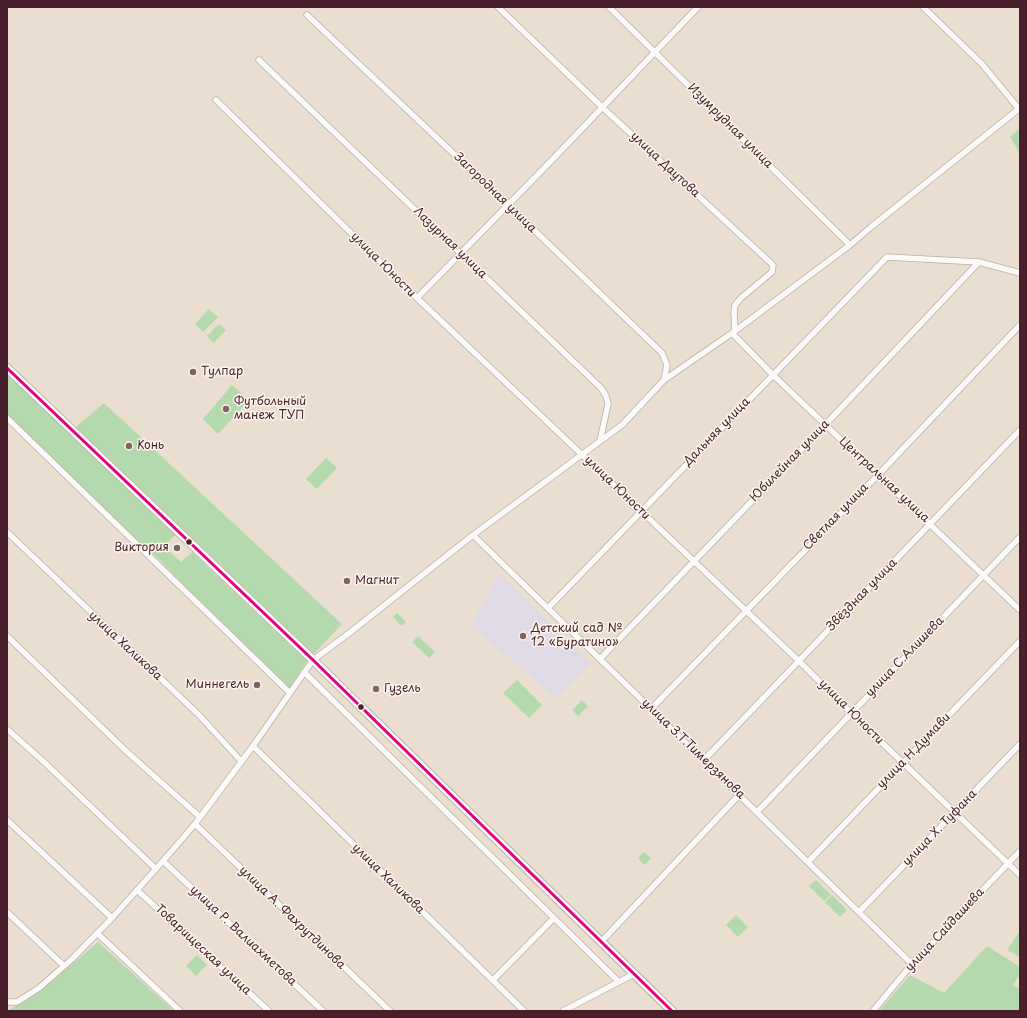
<!DOCTYPE html>
<meta charset="utf-8">
<style>
body{margin:0}
#map{position:relative;width:1027px;height:1018px;overflow:hidden;background:#e9decf;font-family:"Playpen Sans",sans-serif}
canvas{display:block}
.frame{position:absolute;inset:0;border:8px solid #4a1f2b;pointer-events:none}
</style>
<div id="map">
<canvas width="1027" height="1018"></canvas>
<div class="frame"></div>
</div>
<script>
const context = document.querySelector('canvas').getContext('2d');
context.lineJoin = 'round';
function fillPath(path, color) {
  context.fillStyle = color;
  context.fill(path, 'evenodd');
}
function poly(rows) {
  const path = new Path2D();
  for (const r of rows) {
    path.moveTo(r[0], r[1]);
    for (let i = 2; i < r.length; i += 2) path.lineTo(r[i], r[i + 1]);
  }
  return path;
}
function stroke(path, color, width, dash) {
  context.strokeStyle = color;
  context.lineWidth = width;
  context.lineCap = dash ? 'butt' : 'round';
  context.setLineDash(dash || []);
  context.stroke(path);
}
function label(font, color, halo, rows, align = 'center') {
  context.font = font + ' "Playpen Sans",sans-serif';
  context.lineWidth = 3;
  context.setLineDash([]);
  context.textBaseline = 'middle';
  context.strokeStyle = halo;
  context.fillStyle = color;
  for (const [text, x, y, turn = 0] of rows) {
    context.save();
    context.translate(x, y);
    context.rotate((+turn || 0) * Math.PI / 180);
    context.textAlign = isNaN(turn) ? turn : align;
    if (halo) context.strokeText(text, 0, 0);
    context.fillText(text, 0, 0);
    context.restore();
  }
}
fillPath(poly([
 [499,574,591,663,556,698,471,626]
]), '#dfdae6');
fillPath(poly([
 [1020,128,1020,153,1010,137],
 [209,309,218,317,203,332,195,324],
 [219,324,226,330,214,343,207,336],
 [7,373,175,535,164,547,181,562,192,552,307,661,290,688,182,584,163,563,117,522,7,415],
 [232,385,249,400,218,434,203,419],
 [104,403,342,624,314,654,76,427],
 [326,458,337,468,317,489,306,479],
 [397,613,406,622,402,626,393,617],
 [418,636,435,652,429,658,412,642],
 [517,680,542,705,529,718,503,693],
 [582,700,588,706,578,716,572,710],
 [644,852,651,858,645,865,638,858],
 [816,880,831,895,824,901,809,886],
 [832,895,847,910,840,917,825,902],
 [736,915,748,927,738,937,726,925],
 [1020,931,1020,957,1007,950],
 [98,942,174,1011,7,1011,43,989],
 [987,946,1020,967,1020,974,1013,985,1020,989,1020,1011,879,1011,910,975,944,993],
 [197,955,207,965,196,976,186,966]
]), '#b5d9ae');
const minor = poly([
 [498,7,602,107,773,265,772,272,741,298,735,305,734,312,735,331],
 [609,7,850,245],
 [923,7,982,64,1019,109],
 [307,15,508,205,662,353,667,365,664,380],
 [259,60,601,388,606,396,608,404,600,441],
 [216,100,417,298,799,661,851,713,1020,875],
 [417,298,553,159,698,7],
 [732,333,773,375,1020,610],
 [7,418,290,693],
 [7,532,199,715,241,761],
 [473,535,912,964],
 [548,608,887,257,979,262,1020,273],
 [7,636,126,751,200,817],
 [600,659,825,425,979,262],
 [304,672,619,982],
 [651,709,878,475,1020,325],
 [7,729,44,762,156,869],
 [253,746,524,1011],
 [704,760,1020,430],
 [757,812,1020,537],
 [7,820,112,918],
 [195,824,390,1011],
 [163,861,323,1011],
 [808,862,1020,641],
 [137,890,269,1011],
 [7,912,64,966],
 [859,912,1020,744],
 [97,933,180,1011],
 [601,942,739,795],
 [493,980,554,918],
 [7,1002,17,1002,39,988,72,959,112,918,163,861,195,824,253,746,313,660,348,634,473,535,622,425,664,380,735,331,850,245,871,227,1020,108],
 [563,1011,634,974],
 [873,1011,912,964,1020,851]
]);
const secondary = poly([
 [7,368,313,660,672,1011]
]);
stroke(minor, '#b9aea6', 7);
stroke(secondary, '#b9aea6', 10);
stroke(minor, '#fcfaf8', 5.5);
stroke(secondary, '#fcfaf8', 8);
stroke(poly([
 [7,368,313,660,672,1011]
]), '#e5007d', 3);
for (const [x, y, r, color] of [
 [193,372,4,"#826264"],
 [226,409,4,"#826264"],
 [129,446,4,"#826264"],
 [189,542,3.5,"#4a1f2b"],
 [177,548,4,"#826264"],
 [347,581,4,"#826264"],
 [523,636,4,"#826264"],
 [257,685,4,"#826264"],
 [376,689,4,"#826264"],
 [361,707,3.5,"#4a1f2b"]
]) {
  const dot = new Path2D();
  dot.arc(x, y, r, 0, 2 * Math.PI);
  context.fillStyle = color;
  context.fill(dot);
  stroke(dot, '#fbf7ec', 1.5);
}
label('12px', '#4a1f2b', '#fbf7ec', [
 ["Изумрудная улица",730,126,45],
 ["улица Даутова",665,165,43],
 ["Загородная улица",495,193,44],
 ["Лазурная улица",450,243,44],
 ["улица Юности",383,265,45],
 ["Дальняя улица",717,432,-46],
 ["Юбилейная улица",790,461,-46],
 ["Центральная улица",884,480,43],
 ["улица Юности",617,488,44],
 ["Светлая улица",836,517,-46],
 ["Звёздная улица",862,595,-46],
 ["улица Халикова",125,646,43],
 ["улица С.Алишева",905,657,-46],
 ["улица Юности",851,712,45],
 ["улица З.Т.Тимерзянова",693,749,44],
 ["улица Н.Думави",914,751,-46],
 ["улица Х. Туфана",940,828,-46],
 ["улица Халикова",388,879,44],
 ["улица А. Фахрутдинова",292,918,44],
 ["улица Сайдашева",945,930,-47],
 ["улица Р. Валиахметова",243,936,43],
 ["Товарищеская улица",203,950,43]
]);
label('12px', '#4a1f2b', '#fbf7ec', [
 ["Тулпар",201,372],
 ["Футбольный",234,402],
 ["манеж ТУП",234,416],
 ["Конь",137,446],
 ["Виктория",169,548,"right"],
 ["Магнит",355,581],
 ["Детский сад №",531,629],
 ["12 «Буратино»",531,643],
 ["Миннегель",249,685,"right"],
 ["Гузель",384,689]
], 'left');
</script>
